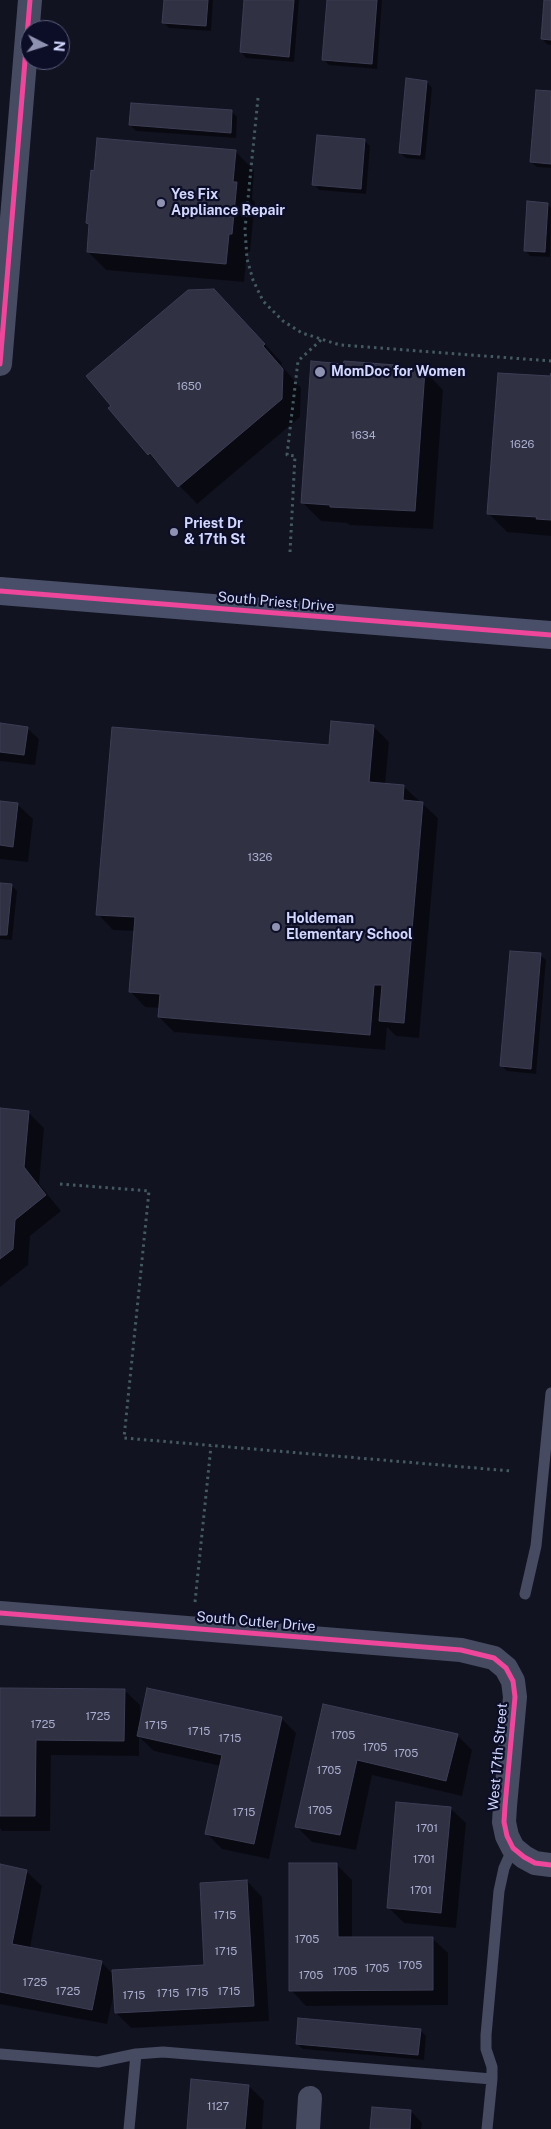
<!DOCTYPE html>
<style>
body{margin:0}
#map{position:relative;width:551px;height:2129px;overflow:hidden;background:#121321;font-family:"Public Sans",sans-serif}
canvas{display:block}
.north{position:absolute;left:20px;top:20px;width:50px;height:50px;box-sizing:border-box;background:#0c0e27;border:1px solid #5b5e7d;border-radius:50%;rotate:95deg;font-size:14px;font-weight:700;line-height:20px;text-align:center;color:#d2d7ff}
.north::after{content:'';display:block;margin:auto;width:18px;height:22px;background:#8f92b1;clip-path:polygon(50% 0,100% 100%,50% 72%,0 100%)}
</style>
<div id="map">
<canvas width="551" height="2129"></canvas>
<div class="north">N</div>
</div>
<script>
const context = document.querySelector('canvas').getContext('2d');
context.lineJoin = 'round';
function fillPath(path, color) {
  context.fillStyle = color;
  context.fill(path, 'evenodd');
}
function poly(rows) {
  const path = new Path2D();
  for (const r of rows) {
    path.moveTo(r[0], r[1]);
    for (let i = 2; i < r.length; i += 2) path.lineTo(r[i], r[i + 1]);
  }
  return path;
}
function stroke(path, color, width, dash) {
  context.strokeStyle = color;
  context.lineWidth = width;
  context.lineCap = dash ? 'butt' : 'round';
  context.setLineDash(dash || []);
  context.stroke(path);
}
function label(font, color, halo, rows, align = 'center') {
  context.font = font + ' "Public Sans",sans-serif';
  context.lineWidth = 4.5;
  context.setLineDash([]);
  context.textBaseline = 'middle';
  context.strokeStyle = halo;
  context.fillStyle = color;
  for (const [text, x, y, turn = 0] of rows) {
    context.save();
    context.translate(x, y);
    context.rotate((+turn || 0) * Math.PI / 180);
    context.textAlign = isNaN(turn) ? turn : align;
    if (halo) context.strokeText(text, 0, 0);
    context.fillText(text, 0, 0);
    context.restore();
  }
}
fillPath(poly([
 [165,0,213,0,211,31,169,28,164,23],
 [245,0,299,0,294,62,246,58,241,52],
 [328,0,382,0,377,69,329,65,324,60],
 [545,0,551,0,551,45,547,44,542,39],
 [427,82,432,88,425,160,406,158,400,153],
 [551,92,551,168,537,167,531,162],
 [231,111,237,117,236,138,136,131,130,125],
 [364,140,370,146,366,194,319,190,314,184],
 [236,152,254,170,252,199,255,202,250,252,247,252,244,282,106,270,88,252,90,226,87,223],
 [547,204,551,208,550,257,530,256,525,250],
 [233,309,282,363,281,365,301,388,300,417,197,504,149,454,110,408],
 [394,366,397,369,425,371,443,390,433,529,350,525,347,523,321,521,302,502],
 [551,378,551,536,507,532,488,513],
 [0,725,27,728,39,739,35,765,0,761],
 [373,726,389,742,385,785,403,786,438,818,419,1038,396,1036,387,1027,385,1050,174,1032,159,1017,160,1008,145,1007,130,991,135,931,113,930,98,914,330,747],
 [0,802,17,804,33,819,28,862,0,859],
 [0,884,11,885,17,891,12,940,0,939],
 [540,955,546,960,536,1074,507,1071,502,1066],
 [0,1109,28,1112,44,1128,39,1184,61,1211,30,1236,28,1265,0,1287],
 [0,1689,124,1690,140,1705,140,1725,281,1718,296,1733,269,1859,222,1849,206,1833,221,1766,154,1751,139,1737,139,1756,51,1755,50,1831,2,1831,0,1828],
 [324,1705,457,1735,472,1750,462,1796,372,1775,356,1850,312,1842,296,1826],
 [450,1808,466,1823,456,1928,404,1923,388,1907],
 [336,1864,352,1880,352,1938,432,1938,448,1953,448,2005,306,2006,291,1990],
 [0,1866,26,1871,42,1886,30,1948,101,1962,114,1975,206,1966,247,1881,262,1897,269,2021,131,2028,116,2013,114,1993,107,2024,0,2004],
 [420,2030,426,2036,424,2060,303,2049,297,2044],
 [249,2086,264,2101,262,2129,188,2129],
 [411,2111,422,2123,421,2129,372,2129]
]), '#0007');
const building = poly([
 [164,0,208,0,206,26,162,23,164,0],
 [244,0,294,0,289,57,240,52,244,0],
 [327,0,377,0,372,64,322,60,327,0],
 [544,0,551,0,551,40,541,39,544,0],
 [406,78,427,81,420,155,399,153,406,78],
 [536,90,551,91,551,164,530,162,536,90],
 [131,103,232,110,231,133,129,125,131,103],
 [317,135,365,139,361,189,312,185,317,135],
 [97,138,236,150,233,182,237,182,232,234,229,234,226,264,87,252,89,224,86,223,91,170,94,171,97,138],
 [527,201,548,203,545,252,524,251,527,201],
 [214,289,265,344,263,346,283,369,282,399,178,487,150,453,148,455,108,408,111,406,86,376,188,290,214,289],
 [311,361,343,364,344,361,395,365,395,367,425,370,415,511,330,507,330,505,301,503,311,361],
 [498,373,550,376,551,373,551,520,536,519,537,517,487,514,498,373],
 [331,721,374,725,369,782,404,785,403,800,423,802,404,1023,379,1021,382,985,374,985,370,1035,158,1017,160,994,129,992,135,917,96,915,112,727,329,745,331,721],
 [0,723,28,727,24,755,0,752,0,723],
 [0,801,18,803,13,847,0,845,0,801],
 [0,883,12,884,7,935,0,935,0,883],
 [510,951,541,953,531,1069,500,1066,510,951],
 [0,1108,29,1111,24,1167,46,1195,15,1220,13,1249,0,1259,0,1108],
 [0,1688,125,1689,124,1741,36,1740,35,1816,0,1816,0,1688],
 [147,1688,282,1717,254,1844,205,1834,222,1755,137,1736,147,1688],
 [323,1704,458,1734,446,1781,357,1760,340,1835,295,1827,323,1704],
 [396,1802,451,1807,441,1913,387,1908,396,1802],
 [289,1863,337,1863,338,1937,433,1937,433,1990,289,1991,289,1863],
 [0,1864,27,1870,12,1944,102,1961,92,2010,0,1992,0,1864],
 [247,1880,254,2006,115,2013,112,1970,204,1965,200,1883,247,1880],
 [298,2018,421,2029,418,2055,296,2044,298,2018],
 [191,2079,249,2085,245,2129,187,2129,191,2079],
 [372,2107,411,2110,410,2129,370,2129,372,2107]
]);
fillPath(building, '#303143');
stroke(building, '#3d3d55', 1);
stroke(poly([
 [258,98,245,229,247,259,253,280,263,301,283,321,302,333,340,345,551,361],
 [290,552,295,456,287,455,298,361,322,339],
 [60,1184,149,1191,124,1438,511,1471],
 [195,1602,211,1446]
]), '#445a62', 3, [2.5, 4]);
stroke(poly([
 [525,1594,536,1546,551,1393],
 [0,2054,98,2062,136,2054,163,2052,492,2079],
 [129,2129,136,2054],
 [487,2129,492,2079,492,2067,486,2049,486,2035,499,1891,504,1868,513,1848]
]), '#464b62', 11);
stroke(poly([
 [0,364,30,0],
 [0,1613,461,1650,494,1658,506,1668,513,1681,515,1697,505,1806,504,1822,507,1836,513,1848,524,1857,535,1863,551,1865],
 [308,2129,310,2098]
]), '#464b62', 24);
stroke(poly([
 [0,591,551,635]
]), '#494f68', 28);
stroke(poly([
 [0,364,30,0],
 [0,591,551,635],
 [0,1613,461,1650,494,1658,506,1668,513,1681,515,1697,505,1806,504,1822,507,1836,513,1848,524,1857,535,1863,551,1865]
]), '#ed469a', 5);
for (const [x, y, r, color] of [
 [161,203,5,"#8f92b1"],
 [320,372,6,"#8f92b1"],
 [174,532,5,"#8f92b1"],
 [276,927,5,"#8f92b1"]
]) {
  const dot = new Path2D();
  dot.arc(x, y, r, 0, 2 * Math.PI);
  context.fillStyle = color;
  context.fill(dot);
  stroke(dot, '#0c0e27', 2);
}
label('11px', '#aaaed0', null, [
 ["1650",189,387],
 ["1634",363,436],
 ["1626",522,445],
 ["1326",260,858],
 ["1725",98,1717],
 ["1725",43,1725],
 ["1715",156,1726],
 ["1715",199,1732],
 ["1705",343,1736],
 ["1715",230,1739],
 ["1705",375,1748],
 ["1705",406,1754],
 ["1705",329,1771],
 ["1705",320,1811],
 ["1715",244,1813],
 ["1701",427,1829],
 ["1701",424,1860],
 ["1701",421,1891],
 ["1715",225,1916],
 ["1705",307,1940],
 ["1715",226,1952],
 ["1705",410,1966],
 ["1705",377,1969],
 ["1705",345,1972],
 ["1705",311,1976],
 ["1725",35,1983],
 ["1725",68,1992],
 ["1715",229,1992],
 ["1715",197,1993],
 ["1715",168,1994],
 ["1715",134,1996],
 ["1127",218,2107]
]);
label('bold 14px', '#d2d7ff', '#0c0e27', [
 ["Yes Fix",171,195],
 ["Appliance Repair",171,211],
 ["MomDoc for Women",331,372],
 ["Priest Dr",184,524],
 ["& 17th St",184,540],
 ["Holdeman",286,919],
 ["Elementary School",286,935]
], 'left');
label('14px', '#d2d7ff', '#0c0e27', [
 ["South Priest Drive",276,602,5],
 ["South Cutler Drive",256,1622,5],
 ["West 17th Street",498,1757,-85]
]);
</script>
